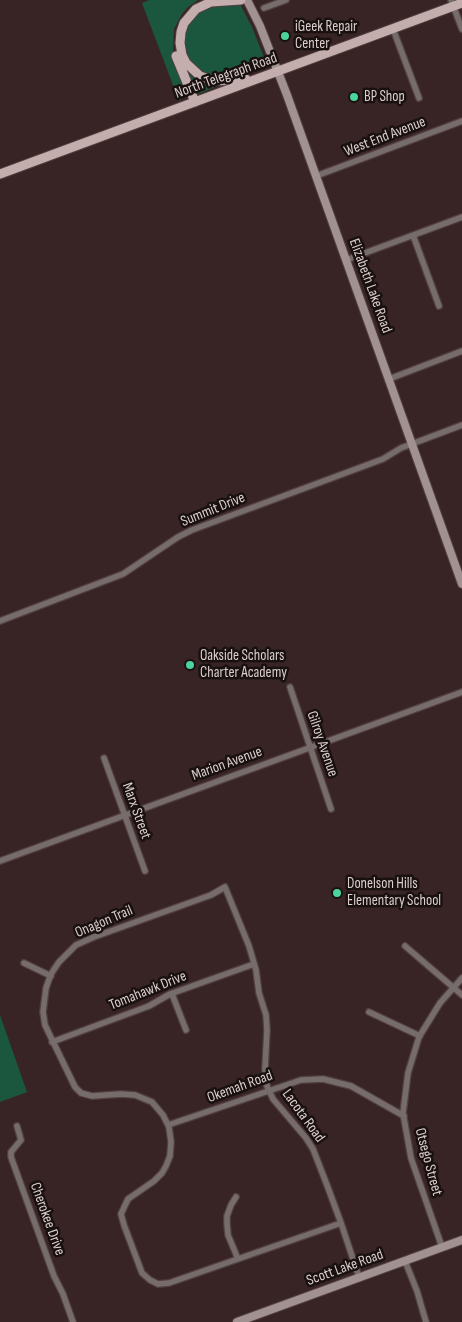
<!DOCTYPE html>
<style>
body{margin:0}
canvas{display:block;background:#382424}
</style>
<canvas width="462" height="1322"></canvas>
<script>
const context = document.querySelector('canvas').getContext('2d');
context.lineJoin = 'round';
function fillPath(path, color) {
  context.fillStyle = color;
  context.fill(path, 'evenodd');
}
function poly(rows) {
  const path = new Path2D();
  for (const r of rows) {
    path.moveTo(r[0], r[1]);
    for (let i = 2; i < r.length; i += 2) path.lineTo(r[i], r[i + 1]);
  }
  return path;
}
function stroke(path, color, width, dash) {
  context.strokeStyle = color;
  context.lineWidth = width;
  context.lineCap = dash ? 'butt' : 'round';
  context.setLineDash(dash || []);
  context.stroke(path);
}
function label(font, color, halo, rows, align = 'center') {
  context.font = font + ' "Sofia Sans Condensed",sans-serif';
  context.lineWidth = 5;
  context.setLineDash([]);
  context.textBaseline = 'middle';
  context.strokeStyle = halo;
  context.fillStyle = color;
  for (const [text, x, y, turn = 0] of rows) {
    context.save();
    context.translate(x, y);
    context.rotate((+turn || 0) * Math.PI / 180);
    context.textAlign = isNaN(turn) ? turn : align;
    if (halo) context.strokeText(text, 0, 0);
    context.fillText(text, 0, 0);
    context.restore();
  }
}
fillPath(poly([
 [149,0,198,0,187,8,182,14,174,29,173,53,187,89,185,95,179,101,142,3],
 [240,4,252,27,267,65,263,67,229,79,204,76,185,57,182,36,191,18,208,6],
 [185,18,182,61,222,84,196,95,177,53],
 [0,1015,27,1092,0,1102]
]), '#1b563e');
const street = poly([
 [451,0,462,29],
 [264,8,286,0],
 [393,29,419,98],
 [316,176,462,121],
 [413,235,439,306],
 [346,260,462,217],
 [389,379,462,351],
 [0,621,123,574,178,537,192,530,383,459,401,448,462,425],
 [290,687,331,809],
 [104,758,145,871],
 [0,861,462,692],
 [405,946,462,995],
 [24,963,51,976],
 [172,994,186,1030],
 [369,1012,420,1036],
 [52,1042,149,1006,170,994,254,964],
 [168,1125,301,1080,323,1079,351,1086,404,1116],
 [17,1126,21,1140,11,1152,11,1157,54,1276,63,1294,73,1322],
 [236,1197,231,1205,227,1216,227,1224,228,1235,238,1259],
 [341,1223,169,1283,158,1284,150,1280,142,1273,124,1225,121,1214,128,1199,154,1181,162,1173,166,1166,170,1156,171,1142,169,1127,163,1115,152,1102,135,1095,121,1094,92,1096,81,1093,75,1087,45,1025,43,1012,46,988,51,974,59,962,76,945,94,937,211,895,225,887,249,946,256,970,259,993,266,1015,267,1030,265,1069,267,1086,273,1099,306,1138,313,1149,327,1185,341,1223,359,1277],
 [442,1247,411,1158,403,1113,408,1073,419,1037,440,1003,462,978],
 [405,1261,417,1291,426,1322]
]);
const secondary = poly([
 [247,0,260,26,287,95,462,584],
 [237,1322,462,1240]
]);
const primary = poly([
 [241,0,211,2,196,9,184,23,181,32,180,43,182,55,186,63,200,76,214,81,246,79],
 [176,56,195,102],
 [0,174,462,3]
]);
stroke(street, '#523f3f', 8);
stroke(secondary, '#523f3f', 10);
stroke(primary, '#523f3f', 11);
stroke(street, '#776c6c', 5.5);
stroke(secondary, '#a29191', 8);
stroke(primary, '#c4aead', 9);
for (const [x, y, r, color] of [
 [285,36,5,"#4bd49b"],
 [354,97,5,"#4bd49b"],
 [190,665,5,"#4bd49b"],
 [337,893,5,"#4bd49b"]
]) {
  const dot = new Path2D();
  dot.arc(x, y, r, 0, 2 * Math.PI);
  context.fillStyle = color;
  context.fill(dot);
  stroke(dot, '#191010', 2);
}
label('15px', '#dbcecd', '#191010', [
 ["iGeek Repair",295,27],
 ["Center",295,44],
 ["BP Shop",364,97],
 ["Oakside Scholars",200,656],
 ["Charter Academy",200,673],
 ["Donelson Hills",347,884],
 ["Elementary School",347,901]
], 'left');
label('15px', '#dbcecd', '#191010', [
 ["North Telegraph Road",226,76,-20],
 ["West End Avenue",385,137,-21],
 ["Elizabeth Lake Road",370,286,70],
 ["Summit Drive",213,510,-22],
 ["Gilroy Avenue",322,744,71],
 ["Marion Avenue",227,764,-20],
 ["Marx Street",136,811,70],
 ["Onagon Trail",104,922,-23],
 ["Tomahawk Drive",148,991,-22],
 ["Okemah Road",240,1087,-20],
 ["Lacota Road",303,1116,54],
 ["Otsego Street",428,1162,75],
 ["Cherokee Drive",47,1219,70],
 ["Scott Lake Road",345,1268,-20]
]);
</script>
